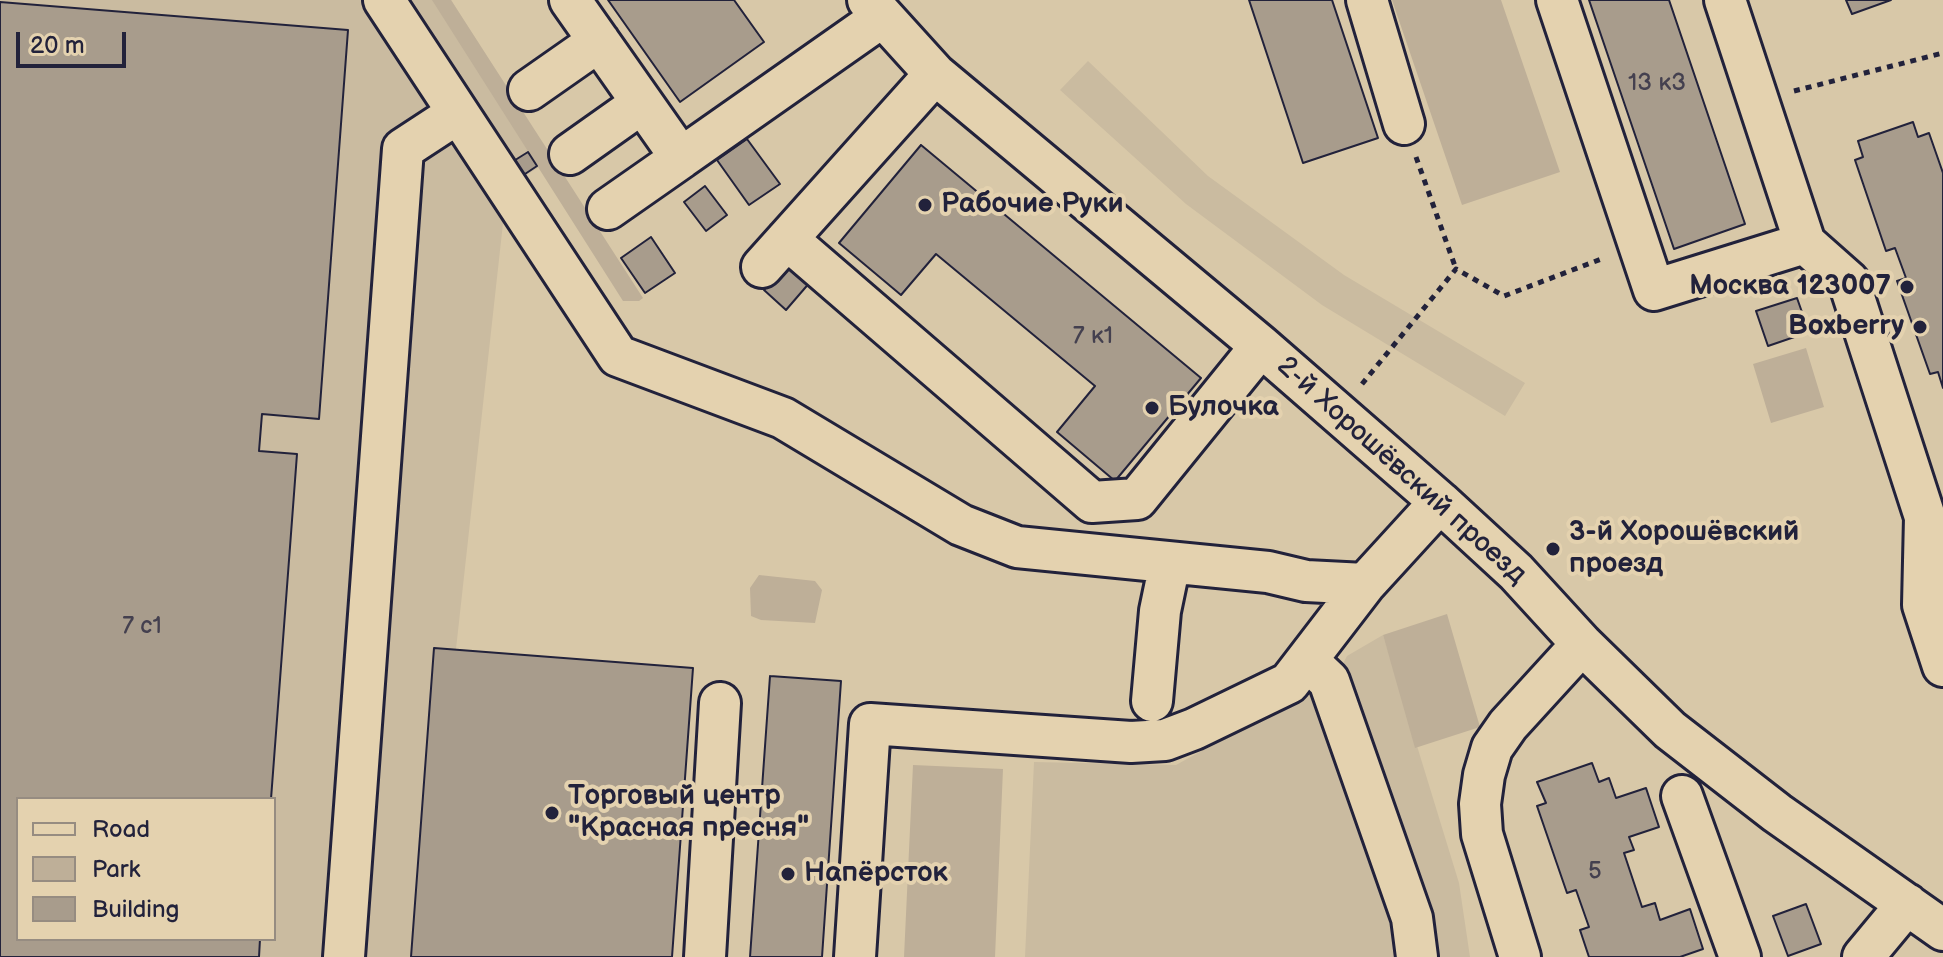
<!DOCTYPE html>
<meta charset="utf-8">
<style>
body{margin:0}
#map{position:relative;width:1943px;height:957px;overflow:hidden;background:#d8c8a8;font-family:"Balsamiq Sans",sans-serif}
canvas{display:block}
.legend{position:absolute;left:16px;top:797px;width:260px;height:144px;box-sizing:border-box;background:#e4d2af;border:2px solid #968c81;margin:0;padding:10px 14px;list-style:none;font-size:24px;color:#22223b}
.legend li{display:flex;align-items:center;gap:16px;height:40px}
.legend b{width:40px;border:2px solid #968c81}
.scale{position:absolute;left:16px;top:32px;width:110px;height:36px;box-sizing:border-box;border:4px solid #22223b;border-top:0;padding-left:10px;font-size:24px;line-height:28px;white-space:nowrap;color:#22223b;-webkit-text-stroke:6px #e4d2af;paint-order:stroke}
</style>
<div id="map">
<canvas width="1943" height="957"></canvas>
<ul class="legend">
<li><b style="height:10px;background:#e4d2af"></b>Road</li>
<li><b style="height:22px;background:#beaf98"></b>Park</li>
<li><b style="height:22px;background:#a89c8c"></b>Building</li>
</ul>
<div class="scale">20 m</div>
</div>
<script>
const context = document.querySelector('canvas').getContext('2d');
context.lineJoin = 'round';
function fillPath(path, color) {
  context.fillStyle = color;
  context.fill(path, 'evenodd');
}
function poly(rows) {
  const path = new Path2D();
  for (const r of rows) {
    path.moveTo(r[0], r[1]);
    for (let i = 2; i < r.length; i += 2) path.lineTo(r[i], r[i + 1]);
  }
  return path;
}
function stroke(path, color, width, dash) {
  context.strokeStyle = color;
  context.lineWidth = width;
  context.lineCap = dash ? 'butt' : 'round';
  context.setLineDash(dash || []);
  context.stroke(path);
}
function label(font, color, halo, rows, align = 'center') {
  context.font = font + ' "Balsamiq Sans",sans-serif';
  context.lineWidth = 8;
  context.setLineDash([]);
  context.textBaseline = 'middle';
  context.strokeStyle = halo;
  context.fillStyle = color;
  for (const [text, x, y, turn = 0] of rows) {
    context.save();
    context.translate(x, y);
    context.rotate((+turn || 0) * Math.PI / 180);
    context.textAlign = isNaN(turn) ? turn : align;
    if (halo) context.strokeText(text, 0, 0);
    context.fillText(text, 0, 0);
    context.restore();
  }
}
fillPath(poly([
 [0,0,451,0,552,159,507,187,456,649,693,668,672,957,0,957],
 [18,799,274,799,274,939,18,939],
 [1088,61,1208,176,1344,275,1525,383,1505,416,1322,305,1186,204,1060,90],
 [1383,635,1459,883,1470,957,1025,957,1034,762,1176,765,1336,677,1347,656]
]), '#cabba0');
fillPath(poly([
 [432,0,451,0,643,298,639,301,623,301],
 [1392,0,1501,0,1560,172,1462,205],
 [1806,348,1824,407,1771,423,1753,364],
 [759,575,815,581,822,590,815,623,761,620,751,616,750,588],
 [1447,614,1480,727,1415,748,1383,635],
 [913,765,1003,769,995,957,904,957]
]), '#beaf98');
const building = poly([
 [608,0,734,0,764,42,680,102,608,0],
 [1249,0,1332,0,1378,138,1303,163,1249,0],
 [1589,0,1669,0,1745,224,1674,249,1589,0],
 [1846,0,1891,0,1852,14,1846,0],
 [0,2,348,30,319,419,262,414,259,451,297,454,271,799,18,799,18,939,260,939,259,957,0,957,0,2],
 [1913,122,1918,137,1929,133,1943,173,1943,388,1938,372,1930,374,1897,281,1906,278,1895,248,1886,251,1855,160,1863,157,1858,141,1913,122],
 [747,139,780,184,749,205,717,160,747,139],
 [921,145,1201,378,1115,481,1057,432,1095,386,936,254,901,295,839,243,921,145],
 [528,152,537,166,522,176,512,162,528,152],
 [705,186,727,215,706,231,684,202,705,186],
 [651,237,675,273,645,293,621,258,651,237],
 [788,262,811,281,786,310,764,290,788,262],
 [1797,298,1809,332,1768,346,1756,311,1797,298],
 [434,648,693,668,672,957,411,957,434,648],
 [770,676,841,681,822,957,750,957,770,676],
 [1592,763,1599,782,1609,778,1616,798,1646,788,1659,827,1629,837,1634,850,1624,853,1642,907,1655,903,1660,920,1690,909,1703,949,1680,957,1589,957,1580,930,1589,927,1576,890,1567,893,1537,806,1546,803,1537,782,1592,763],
 [1806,904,1821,944,1788,956,1773,916,1806,904]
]);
fillPath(building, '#a89c8c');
stroke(building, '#22223b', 2);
const minor = poly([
 [384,0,618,356,783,418,961,525,1017,547,1268,572,1306,581,1365,584],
 [570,0,681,158,882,17],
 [868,0,935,74,1261,346,1440,502,1516,572,1582,644,1670,730,1777,813,1943,930],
 [1367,0,1404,124],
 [1557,0,1654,290,1805,243],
 [1725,0,1805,243,1849,282,1925,517,1923,605,1943,666],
 [529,90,599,41],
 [570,154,642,103],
 [608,209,681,158],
 [787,239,1092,502,1137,499,1261,346],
 [762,267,935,74],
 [1309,662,1329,681,1412,918,1417,957],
 [1152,701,1160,611,1170,563],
 [1682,796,1740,957],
 [344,957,403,149,458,113],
 [705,957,720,703],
 [855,957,870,724,1131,742,1165,740,1194,729,1289,683,1365,584,1440,502],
 [1520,957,1482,834,1480,804,1484,775,1492,748,1508,725,1582,644],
 [1863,957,1907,904]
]);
stroke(minor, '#22223b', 46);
stroke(poly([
 [1794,91,1943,53],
 [1416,157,1456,269],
 [1362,384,1456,269,1504,296,1604,258]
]), '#22223b', 5, [6, 6]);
stroke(minor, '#e4d2af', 40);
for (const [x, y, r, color] of [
 [925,205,8,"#22223b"],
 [1907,287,8,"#22223b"],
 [1920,327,8,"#22223b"],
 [1152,408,8,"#22223b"],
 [1553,549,8,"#22223b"],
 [552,813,8,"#22223b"],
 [788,874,8,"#22223b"]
]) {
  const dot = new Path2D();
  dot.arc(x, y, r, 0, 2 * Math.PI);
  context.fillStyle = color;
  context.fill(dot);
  stroke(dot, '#e4d2af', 3);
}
label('24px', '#44404f', null, [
 ["13 к3",1657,84],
 ["7 к1",1093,337],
 ["7 с1",142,627],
 ["5",1595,872]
]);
label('bold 28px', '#22223b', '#e4d2af', [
 ["Рабочие Руки",941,205],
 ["Москва 123007",1891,287,"right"],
 ["Boxberry",1904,327,"right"],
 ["Булочка",1168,408],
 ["3-й Хорошёвский",1569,533],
 ["проезд",1569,565],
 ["Торговый центр",568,797],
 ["\"Красная пресня\"",568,829],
 ["Напёрсток",804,874]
], 'left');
label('28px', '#22223b', '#e4d2af', [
 ["2-й Хорошёвский проезд",1401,471,42]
]);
</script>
